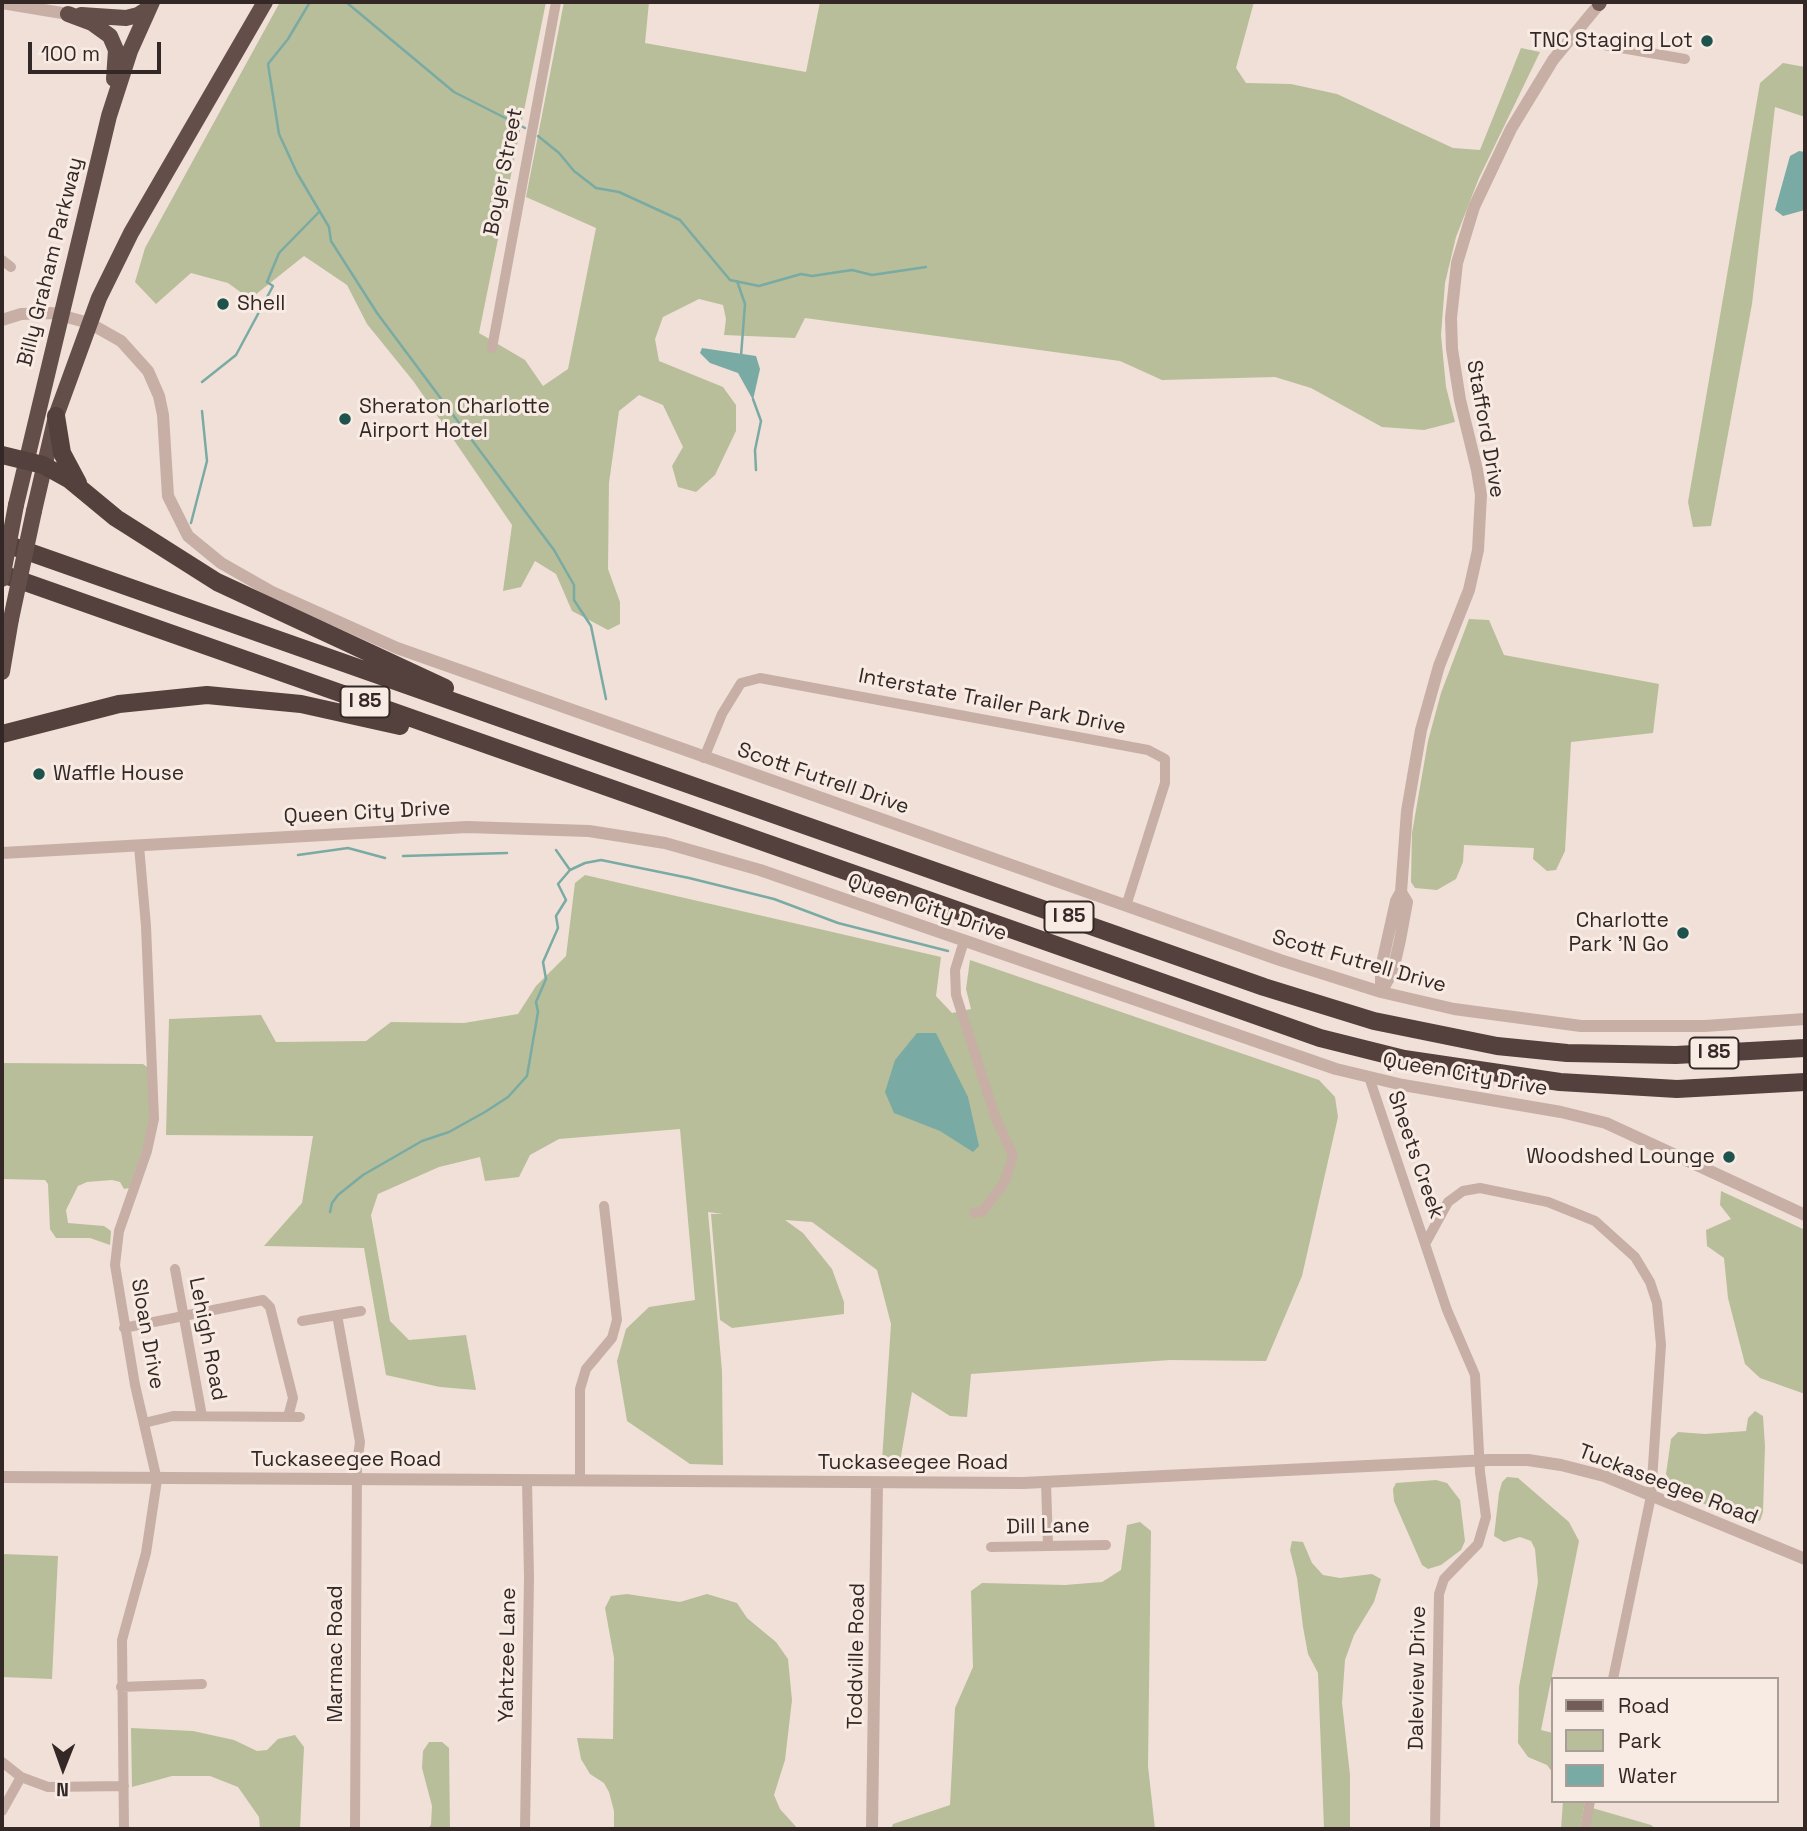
<!DOCTYPE html>
<style>
body{margin:0}
#map{position:relative;width:1807px;height:1831px;overflow:hidden;background:#f0e0d8;font-family:"Space Grotesk",sans-serif}
canvas{display:block}
.frame{position:absolute;inset:0;border:4px solid #332826;pointer-events:none}
.legend{position:absolute;left:1551px;top:1677px;width:228px;height:126px;box-sizing:border-box;background:#f8ebe4;border:2px solid #a99d98;margin:0;padding:9px 12px;list-style:none;font-size:21px;color:#332826}
.legend li{display:flex;align-items:center;gap:14px;height:35px}
.legend b{width:35px;border:2px solid #a99d98}
.north{position:absolute;left:28px;top:1733px;width:70px;height:70px;-webkit-text-stroke:5px #f8ebe4;paint-order:stroke;rotate:181deg;font-size:19px;font-weight:700;line-height:28px;text-align:center;color:#332826}
.north::after{content:'';display:block;margin:auto;width:24px;height:32px;background:#332826;clip-path:polygon(50% 0,100% 100%,50% 72%,0 100%)}
.scale{position:absolute;left:28px;top:42px;width:133px;height:32px;box-sizing:border-box;border:4px solid #332826;border-top:0;padding-left:9px;font-size:21px;line-height:24px;white-space:nowrap;color:#332826;-webkit-text-stroke:5px #f8ebe4;paint-order:stroke}
</style>
<div id="map">
<canvas width="1807" height="1831"></canvas>
<div class="frame"></div>
<ul class="legend">
<li><b style="height:9px;background:#745c58"></b>Road</li>
<li><b style="height:19px;background:#b8be99"></b>Park</li>
<li><b style="height:19px;background:#79aba4"></b>Water</li>
</ul>
<div class="north">N</div>
<div class="scale">100 m</div>
</div>
<script>
const context = document.querySelector('canvas').getContext('2d');
context.lineJoin = 'round';
function fillPath(path, color) {
  context.fillStyle = color;
  context.fill(path, 'evenodd');
}
function poly(rows) {
  const path = new Path2D();
  for (const r of rows) {
    path.moveTo(r[0], r[1]);
    for (let i = 2; i < r.length; i += 2) path.lineTo(r[i], r[i + 1]);
  }
  return path;
}
function stroke(path, color, width, dash) {
  context.strokeStyle = color;
  context.lineWidth = width;
  context.lineCap = dash ? 'butt' : 'round';
  context.setLineDash(dash || []);
  context.stroke(path);
}
function label(font, color, halo, rows, align = 'center') {
  context.font = font + ' "Space Grotesk",sans-serif';
  context.lineWidth = 6;
  context.setLineDash([]);
  context.textBaseline = 'middle';
  context.strokeStyle = halo;
  context.fillStyle = color;
  for (const [text, x, y, turn = 0] of rows) {
    context.save();
    context.translate(x, y);
    context.rotate((+turn || 0) * Math.PI / 180);
    context.textAlign = isNaN(turn) ? turn : align;
    if (halo) context.strokeText(text, 0, 0);
    context.fillText(text, 0, 0);
    context.restore();
  }
}
fillPath(poly([
 [280,2,546,2,479,333,525,360,543,386,568,369,596,228,526,197,564,2,649,2,645,43,806,72,820,2,1254,2,1236,68,1246,83,1291,84,1337,94,1453,148,1480,150,1521,48,1540,52,1479,178,1456,237,1445,283,1441,335,1446,387,1455,422,1424,430,1382,427,1311,388,1275,377,1162,380,1120,361,805,318,795,338,724,335,726,319,723,305,699,299,663,317,655,339,659,361,723,387,736,405,736,431,715,475,696,492,678,487,672,466,683,447,663,405,639,395,619,411,609,483,608,569,620,602,620,624,608,630,572,611,556,574,535,561,521,587,503,591,512,525,414,382,367,324,347,285,304,256,250,299,228,283,191,273,156,304,135,282,145,248],
 [1783,63,1805,67,1805,117,1775,107,1752,304,1711,526,1693,527,1688,502,1760,83],
 [1469,619,1489,620,1504,655,1659,684,1653,733,1571,742,1565,851,1556,870,1547,871,1533,859,1534,848,1464,845,1463,862,1456,879,1437,890,1415,888,1411,882,1412,833,1428,741,1441,693],
 [585,875,941,957,936,996,952,1013,971,1009,966,989,970,960,1319,1080,1335,1097,1338,1117,1302,1276,1266,1361,1170,1360,971,1374,967,1417,950,1416,912,1392,900,1462,882,1461,891,1324,877,1270,812,1222,785,1220,803,1233,832,1269,844,1302,844,1314,732,1328,720,1320,711,1214,723,1214,708,1212,722,1371,723,1465,690,1464,627,1421,617,1361,626,1329,649,1307,695,1300,680,1129,559,1139,530,1155,519,1177,485,1181,480,1157,439,1167,378,1194,371,1215,390,1321,409,1340,466,1335,476,1390,440,1387,386,1375,364,1248,264,1246,302,1203,313,1136,166,1135,169,1019,261,1015,276,1042,366,1041,391,1022,464,1023,518,1014,536,986,566,956,575,883],
 [2,1063,143,1064,147,1067,151,1104,148,1134,129,1188,124,1189,120,1182,112,1180,87,1182,78,1186,66,1210,68,1223,104,1226,111,1231,110,1245,90,1238,56,1238,50,1229,48,1184,45,1180,2,1179],
 [1721,1191,1805,1230,1805,1394,1760,1378,1745,1364,1728,1298,1724,1258,1707,1246,1706,1230,1731,1219,1720,1205],
 [1755,1411,1763,1416,1765,1446,1763,1512,1760,1521,1688,1499,1674,1490,1666,1474,1671,1439,1678,1432,1705,1434,1746,1431,1748,1418],
 [1507,1477,1518,1478,1569,1522,1579,1541,1541,1730,1553,1733,1553,1773,1547,1765,1528,1757,1518,1743,1519,1687,1538,1582,1535,1549,1531,1541,1520,1537,1504,1542,1494,1536,1499,1493,1502,1482],
 [1436,1480,1447,1483,1460,1500,1465,1541,1461,1550,1441,1565,1428,1569,1422,1565,1394,1501,1393,1489,1396,1483],
 [1140,1522,1151,1531,1148,1766,1155,1829,891,1829,893,1824,950,1805,955,1708,973,1667,971,1591,982,1583,1065,1585,1102,1582,1121,1570,1127,1525],
 [1292,1541,1303,1542,1312,1563,1323,1575,1340,1578,1372,1574,1381,1579,1374,1602,1354,1635,1345,1660,1342,1703,1350,1775,1350,1829,1324,1829,1318,1673,1308,1654,1303,1627,1297,1578,1290,1550],
 [2,1554,58,1556,52,1679,2,1677],
 [627,1594,680,1602,707,1594,737,1603,747,1618,776,1642,788,1659,792,1700,785,1760,774,1795,780,1809,798,1829,614,1829,614,1811,609,1792,604,1783,590,1774,581,1759,577,1738,613,1739,614,1658,605,1608,611,1596],
 [131,1728,193,1731,234,1740,257,1751,267,1750,278,1739,295,1735,304,1747,300,1829,260,1829,259,1817,238,1787,210,1776,172,1776,132,1787],
 [429,1742,442,1742,449,1748,450,1829,427,1829,431,1825,432,1806,422,1768,423,1751],
 [1563,1801,1585,1801,1580,1829,1561,1829],
 [1589,1807,1651,1825,1656,1829,1586,1829]
]), '#b8be99');
fillPath(poly([
 [1799,151,1805,152,1805,210,1783,216,1775,210,1790,156],
 [702,348,756,356,760,369,753,400,738,373,710,363,700,353],
 [917,1033,936,1033,968,1097,979,1146,973,1152,940,1131,894,1113,885,1092,895,1060]
]), '#79aba4');
stroke(poly([
 [310,2,288,39,268,64,279,134,297,173,329,227,331,241,377,313,554,550,574,585,574,600,591,626,606,699],
 [346,2,454,92,525,128],
 [538,136,559,153,574,171,596,188,619,192,680,220,730,280,759,286,801,274,812,276,852,270,872,275,926,267],
 [737,281,745,304,741,356],
 [202,382,236,355,273,286,267,282,279,253,319,212],
 [753,399,761,421,755,450,756,470],
 [191,523,207,461,202,411],
 [556,850,570,870],
 [298,855,348,848,385,858],
 [403,856,507,853],
 [330,1212,332,1203,338,1195,363,1175,422,1141,449,1132,485,1112,508,1097,527,1076,538,1012,536,1002,546,979,543,962,558,928,556,916,566,900,558,884,570,870,585,863,601,860,689,878,774,899,838,923,948,951]
]), '#79aba4', 2.5);
stroke(poly([
 [1569,39,1685,59],
 [2,260,11,267],
 [492,348,556,2],
 [704,758,722,714,741,683,760,678,1148,750,1165,759,1165,783,1126,906],
 [964,941,955,970,956,995,995,1116,1013,1156,1004,1183,983,1211,974,1213],
 [1369,1077,1425,1244],
 [175,1269,202,1416],
 [337,1315,360,1442,357,1464,355,1829],
 [302,1321,361,1311],
 [124,1328,263,1300,270,1307,293,1398,288,1417],
 [144,1423,173,1416,300,1417],
 [580,1481,580,1389,586,1369,612,1338,617,1320,604,1206],
 [1046,1482,1048,1546],
 [991,1547,1106,1545],
 [121,1687,202,1684],
 [2,1762,21,1777,48,1787,124,1786],
 [2,1811,21,1777],
 [124,1829,122,1640,146,1553,157,1480,135,1385,115,1265,119,1231,147,1151,154,1119,146,926,139,846],
 [525,1829,529,1577,527,1481],
 [1435,1829,1439,1594,1444,1579,1478,1544,1486,1517,1480,1472,1475,1375,1447,1310,1425,1244,1448,1202,1463,1191,1480,1188,1548,1202,1595,1221,1635,1257,1650,1282,1657,1303,1661,1345,1651,1496,1613,1679],
 [1585,1829,1590,1801]
]), '#c7afa5', 10);
stroke(poly([
 [2,3,68,14],
 [2,320,21,314,52,313,89,323,121,341,148,371,159,396,163,415,168,496,188,536,221,563,272,592,397,648,1280,960,1381,992,1454,1009,1581,1026,1705,1026,1805,1019],
 [2,853,467,827,589,831,665,843,760,870,1336,1069,1403,1085,1561,1112,1606,1123,1805,1215],
 [1401,892,1407,811,1421,730,1439,666,1469,590,1478,550,1481,495,1477,470,1460,400,1452,349,1451,318,1457,263,1474,207,1511,129,1553,60,1601,2],
 [1401,892,1407,902,1400,940,1393,971,1381,992,1381,968,1396,901,1401,892],
 [2,1477,1023,1483,1489,1460,1528,1460,1561,1465,1604,1476,1805,1559],
 [872,1829,877,1483]
]), '#c7afa5', 12);
stroke(poly([
 [1599,4,1600,2]
]), '#745c58', 14);
stroke(poly([
 [68,14,92,23,110,36,116,50,114,79],
 [81,15,126,18,138,15,149,8],
 [16,505,109,116,130,51,152,2],
 [34,511,56,416,99,298,131,233,265,2],
 [2,672,11,619]
]), '#644e4a', 16);
stroke(poly([
 [56,416,62,453,78,483],
 [2,455,43,465,70,480,116,518,217,582,445,688],
 [12,546,1264,987,1374,1021,1497,1046,1567,1053,1676,1055,1805,1048],
 [2,574,1320,1038,1404,1059,1560,1082,1677,1089,1805,1082],
 [2,734,119,704,207,695,301,704,400,726]
]), '#54403d', 18);
stroke(poly([
 [2,579,16,505],
 [11,619,34,511]
]), '#644e4a', 16);
for (const [x, y, r, color] of [
 [1707,41,7,"#1e524c"],
 [223,304,7,"#1e524c"],
 [345,419,7,"#1e524c"],
 [39,774,7,"#1e524c"],
 [1683,933,7,"#1e524c"],
 [1729,1157,7,"#1e524c"]
]) {
  const dot = new Path2D();
  dot.arc(x, y, r, 0, 2 * Math.PI);
  context.fillStyle = color;
  context.fill(dot);
  stroke(dot, '#f8ebe4', 2.5);
}
for (const [x, y, w] of [
 [365,702,49],
 [1069,917,49],
 [1714,1053,49]
]) {
  const box = new Path2D();
  box.roundRect(x - w / 2, y - 15.5, w, 31, 5);
  context.fillStyle = '#f8ebe4';
  context.fill(box);
  stroke(box, '#332826', 2);
}
label('bold 19px', '#332826', null, [
 ["I 85",365,702],
 ["I 85",1069,917],
 ["I 85",1714,1053]
]);
label('21px', '#332826', '#f8ebe4', [
 ["TNC Staging Lot",1693,41],
 ["Shell",237,304,"left"],
 ["Sheraton Charlotte",359,407,"left"],
 ["Airport Hotel",359,431,"left"],
 ["Waffle House",53,774,"left"],
 ["Charlotte",1669,921],
 ["Park 'N Go",1669,945],
 ["Woodshed Lounge",1715,1157]
], 'right');
label('21px', '#332826', '#f8ebe4', [
 ["Boyer Street",504,172,-79],
 ["Billy Graham Parkway",51,262,-76],
 ["Stafford Drive",1485,429,80],
 ["Interstate Trailer Park Drive",992,702,11],
 ["Scott Futrell Drive",823,779,19],
 ["Queen City Drive",367,813,-3],
 ["Queen City Drive",927,908,19],
 ["Scott Futrell Drive",1359,962,16],
 ["Queen City Drive",1465,1075,10],
 ["Sheets Creek",1415,1155,71],
 ["Sloan Drive",147,1334,80],
 ["Lehigh Road",207,1339,79],
 ["Tuckaseegee Road",346,1460],
 ["Tuckaseegee Road",913,1463],
 ["Tuckaseegee Road",1668,1485,21],
 ["Dill Lane",1048,1527,-1],
 ["Marmac Road",336,1654,-90],
 ["Yahtzee Lane",508,1655,-89],
 ["Toddville Road",857,1656,-89],
 ["Daleview Drive",1418,1678,-89]
]);
</script>
